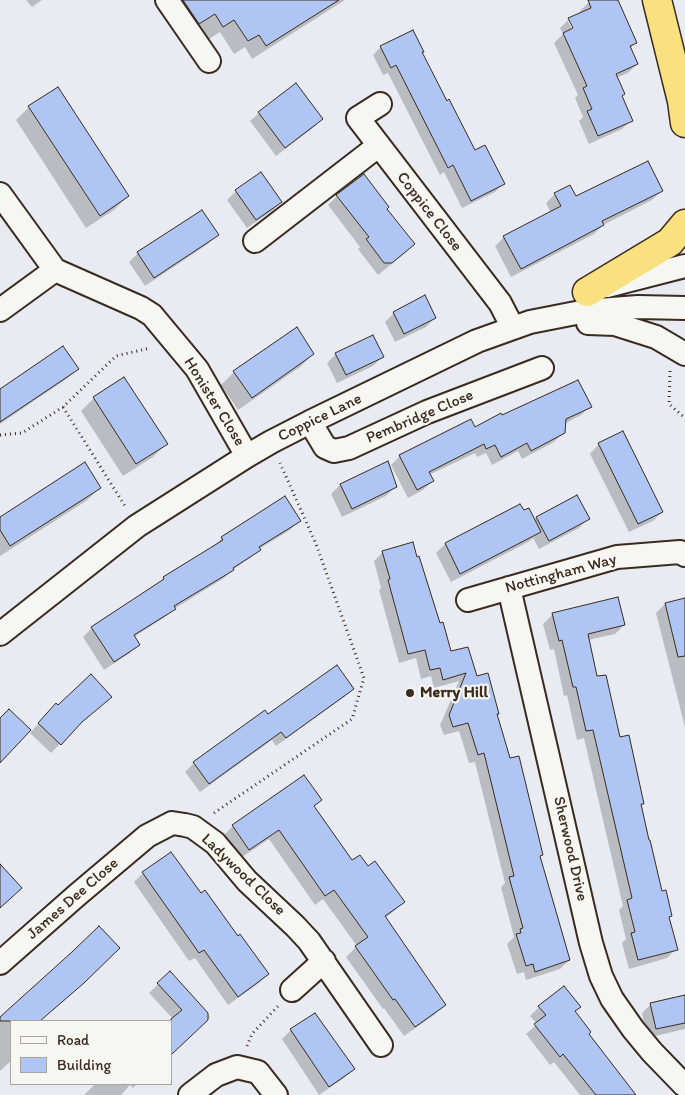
<!DOCTYPE html>
<style>
body{margin:0}
#map{position:relative;width:685px;height:1095px;overflow:hidden;background:#e8ecf2;font-family:Itim,sans-serif}
canvas{display:block}
.legend{position:absolute;left:10px;top:1020px;width:162px;height:65px;box-sizing:border-box;background:#f6f6f2;border:1px solid #aba49d;margin:0;padding:6px 9px;list-style:none;font-size:15px;color:#3b2a1e}
.legend li{display:flex;align-items:center;gap:10px;height:25px}
.legend b{width:25px;border:1px solid #aba49d}
</style>
<div id="map">
<canvas width="685" height="1095"></canvas>
<ul class="legend">
<li><b style="height:6px;background:#f6f6f2"></b>Road</li>
<li><b style="height:14px;background:#afc5f3"></b>Building</li>
</ul>
</div>
<script>
const context = document.querySelector('canvas').getContext('2d');
context.lineJoin = 'round';
function fillPath(path, color) {
  context.fillStyle = color;
  context.fill(path, 'evenodd');
}
function poly(rows) {
  const path = new Path2D();
  for (const r of rows) {
    path.moveTo(r[0], r[1]);
    for (let i = 2; i < r.length; i += 2) path.lineTo(r[i], r[i + 1]);
  }
  return path;
}
function stroke(path, color, width, dash) {
  context.strokeStyle = color;
  context.lineWidth = width;
  context.lineCap = dash ? 'butt' : 'round';
  context.setLineDash(dash || []);
  context.stroke(path);
}
function label(font, color, halo, rows, align = 'center') {
  context.font = font + ' Itim,sans-serif';
  context.lineWidth = 4.5;
  context.setLineDash([]);
  context.textBaseline = 'middle';
  context.strokeStyle = halo;
  context.fillStyle = color;
  for (const [text, x, y, turn = 0] of rows) {
    context.save();
    context.translate(x, y);
    context.rotate((+turn || 0) * Math.PI / 180);
    context.textAlign = isNaN(turn) ? turn : align;
    if (halo) context.strokeText(text, 0, 0);
    context.fillText(text, 0, 0);
    context.restore();
  }
}
fillPath(poly([
 [26,0,42,0,32,7],
 [162,0,345,0,252,59,245,47,234,54,220,32,209,39,201,26,185,36],
 [594,0,616,0,635,43,630,49,637,64,628,73,616,78,621,96,631,120,622,129,589,144,579,121,583,117,575,98,578,95,554,43,563,34,560,28,569,19,581,14,580,11,589,2],
 [568,21,571,21,577,33,574,34],
 [381,47,503,184,495,192,462,208,444,172,440,175,388,73,383,75,373,55],
 [29,107,128,196,114,210,86,228,16,120],
 [259,113,322,119,313,128,276,156,250,121],
 [236,191,281,202,272,211,247,228,227,200],
 [661,191,652,200,603,225,594,234,511,277,495,246,504,237,551,213,546,203,555,194,575,198],
 [337,196,386,209,414,244,405,253,378,275,358,249,360,247,328,205],
 [217,235,208,244,145,286,129,262,138,253],
 [394,313,435,318,426,327,395,342,385,322],
 [313,354,300,367,238,410,221,385,234,372],
 [336,354,382,357,373,366,337,383,327,363],
 [77,369,68,378,0,424,0,390],
 [94,398,166,444,153,457,123,476,81,411],
 [590,406,581,415,564,424,564,432,554,442,522,459,518,451,492,465,486,453,477,457,475,453,429,475,432,481,423,490,408,498,391,465,400,456,475,428,502,417],
 [622,433,662,512,653,521,629,532,590,454,599,444],
 [388,462,395,487,386,496,342,517,331,494,340,485],
 [100,488,86,501,0,556,0,518],
 [520,506,534,520,536,518,588,519,579,528,539,549,533,538,530,541,451,582,436,553,445,544],
 [299,521,290,530,259,549,250,558,231,571,224,578,174,609,165,617,134,637,139,644,130,653,104,670,83,637,92,628,155,587,164,578,213,547,222,538],
 [383,552,439,625,450,653,476,678,498,714,496,715,569,960,560,969,526,980,524,972,517,974,507,944,514,937,501,887,505,883,475,762,469,763,459,731,444,735,440,725,459,681,434,688,431,676,421,679,416,658,399,663,379,590,381,588,374,561],
 [685,599,685,727,656,613,665,604],
 [552,615,624,625,615,634,588,640,596,678,643,803,640,806,661,893,670,916,668,918,676,949,667,958,629,969,622,943,626,939,619,910,623,906,584,738,577,740,567,695,564,696,554,649,550,650,543,624],
 [353,688,344,697,276,746,272,740,200,792,185,772,194,763,268,716],
 [101,705,76,728,51,753,30,733,47,714],
 [320,800,313,807,351,862,367,868,403,902,393,912,385,918,444,1005,434,1015,404,1036,384,1008,383,1009,346,957,357,946,323,899,315,905,269,839,239,859,223,836,233,826],
 [143,873,201,895,268,974,259,983,228,1005,195,958,189,961,134,882],
 [170,973,210,1017,201,1026,171,1021,173,1019,149,993],
 [76,989,40,1021,11,1021,11,1061,0,1071,0,1021],
 [685,996,685,1029,647,1038,642,1013,651,1004],
 [539,1007,588,1034,635,1095,580,1095,554,1062,550,1065,526,1034,537,1024,530,1016],
 [314,1014,353,1069,344,1078,319,1095,282,1039,291,1030],
 [95,1084,137,1084,133,1088,130,1085,121,1095,84,1095]
]), '#0003');
const building = poly([
 [183,0,339,0,266,46,259,35,248,41,234,20,223,27,215,14,199,24,183,0],
 [588,0,618,0,637,43,630,46,638,64,616,74,625,94,622,96,633,121,598,136,587,111,592,109,583,88,587,86,563,33,573,28,568,18,591,8,588,0],
 [413,30,424,52,422,52,447,101,449,99,475,150,485,145,505,184,471,201,453,165,448,168,396,65,391,68,380,46,413,30],
 [296,83,323,119,285,148,258,112,296,83],
 [58,87,129,196,100,216,28,106,58,87],
 [648,161,663,191,602,221,604,225,521,269,503,236,561,206,554,193,570,185,576,196,648,161],
 [261,172,282,202,256,220,235,190,261,172],
 [364,174,389,207,387,209,415,244,392,263,384,263,366,239,369,237,336,195,364,174],
 [202,210,219,235,154,278,137,252,202,210],
 [425,295,436,318,404,334,393,312,425,295],
 [297,327,314,354,252,398,233,371,297,327],
 [373,335,384,357,346,375,335,353,373,335],
 [63,346,79,369,0,422,0,389,63,346],
 [124,377,168,444,136,464,93,397,124,377],
 [578,380,592,407,566,419,565,433,531,451,527,443,501,457,495,445,486,449,484,444,429,472,434,481,417,490,399,455,471,419,475,427,501,413,502,415,578,380],
 [623,431,663,512,638,524,598,443,623,431],
 [388,461,397,487,352,509,340,484,388,461],
 [85,462,101,488,10,546,0,530,0,517,85,462],
 [577,495,590,519,549,541,536,517,577,495],
 [285,496,301,521,259,547,261,550,233,568,234,570,174,606,176,609,134,635,140,645,114,662,91,627,164,579,163,577,223,540,221,537,285,496],
 [520,504,524,510,529,508,541,532,460,574,445,543,520,504],
 [413,542,417,557,419,556,440,623,443,622,451,651,468,647,477,676,488,673,499,714,497,714,510,758,519,756,543,855,540,856,570,960,535,972,533,964,526,966,516,934,521,933,520,929,523,928,509,877,514,876,484,753,478,755,468,723,453,727,449,715,466,673,443,680,440,668,430,670,425,650,408,654,388,580,390,579,382,551,413,542],
 [618,597,625,625,588,634,597,676,606,675,620,737,629,735,644,804,641,804,649,840,650,840,662,891,666,890,672,916,669,917,678,950,638,960,631,933,635,932,627,900,632,898,593,730,586,731,576,687,573,687,562,640,559,641,552,613,618,597],
 [685,598,685,656,678,657,665,603,685,598],
 [337,665,354,689,286,738,281,732,209,784,193,762,265,710,268,714,337,665],
 [91,674,112,697,82,722,61,745,38,723,56,703,58,705,91,674],
 [9,709,31,730,0,763,0,718,9,709],
 [304,775,322,800,314,806,352,860,360,855,368,866,375,861,405,902,385,916,446,1005,415,1027,395,999,393,1000,355,946,368,937,334,890,325,896,279,830,249,850,232,825,304,775],
 [171,852,201,893,205,890,238,936,240,934,269,974,238,997,204,950,199,953,142,872,171,852],
 [0,864,22,888,0,908,0,864],
 [99,926,120,948,84,983,40,1021,0,1021,0,1017,73,951,99,926],
 [170,971,208,1013,208,1020,171,1055,171,1019,182,1010,157,983,170,971],
 [564,986,581,1007,575,1011,591,1032,589,1034,636,1095,596,1095,563,1054,560,1057,534,1024,546,1015,538,1006,564,986],
 [685,995,685,1023,656,1029,650,1003,685,995],
 [315,1013,355,1069,329,1087,290,1029,315,1013]
]);
fillPath(building, '#afc5f3');
stroke(building, '#3b2a1e', 1);
const minor = poly([
 [167,0,209,61],
 [380,104,358,118,500,303,513,328],
 [0,194,55,270,141,308,152,315,197,369,247,456],
 [255,241,378,146],
 [607,286,685,266],
 [0,310,55,270],
 [588,323,615,324,656,337,685,354],
 [310,422,325,447,334,451,349,448,427,412,542,368],
 [509,588,591,943,601,976,612,999,633,1029,652,1052,684,1085],
 [468,600,617,557,680,552,685,555],
 [0,634,137,526,247,456,271,442,310,422,477,341,530,322,586,311,638,307,685,308],
 [0,963,76,896,147,836,172,823,185,825,193,827,215,843,247,881,295,926,309,941,381,1045],
 [292,990,324,961],
 [190,1095,216,1075,237,1067,258,1072,276,1095]
]);
const highway = poly([
 [657,0,682,101,685,123],
 [587,292,670,242,685,224]
]);
stroke(minor, '#3b2a1e', 26);
stroke(highway, '#3b2a1e', 31);
stroke(poly([
 [670,371,669,404,685,418],
 [63,407,125,506],
 [0,435,22,433,63,407,116,356,150,348],
 [214,813,352,719,364,678,316,544,280,463],
 [247,1046,252,1034,278,1006]
]), '#3b2a1e', 3, [1, 4]);
stroke(minor, '#f6f6f2', 22);
stroke(highway, '#fae180', 28);
for (const [x, y, r, color] of [
 [410,693,5,"#3b2a1e"]
]) {
  const dot = new Path2D();
  dot.arc(x, y, r, 0, 2 * Math.PI);
  context.fillStyle = color;
  context.fill(dot);
  stroke(dot, '#f6f6f2', 2);
}
label('16px', '#3b2a1e', '#f6f6f2', [
 ["Coppice Close",429,212,52],
 ["Honister Close",214,402,58],
 ["Pembridge Close",420,417,-23],
 ["Coppice Lane",320,418,-26],
 ["Nottingham Way",561,574,-15],
 ["Sherwood Drive",570,849,77],
 ["Ladywood Close",243,875,44],
 ["James Dee Close",73,899,-41]
]);
label('bold 16px', '#3b2a1e', '#f6f6f2', [
 ["Merry Hill",420,693]
], 'left');
</script>
